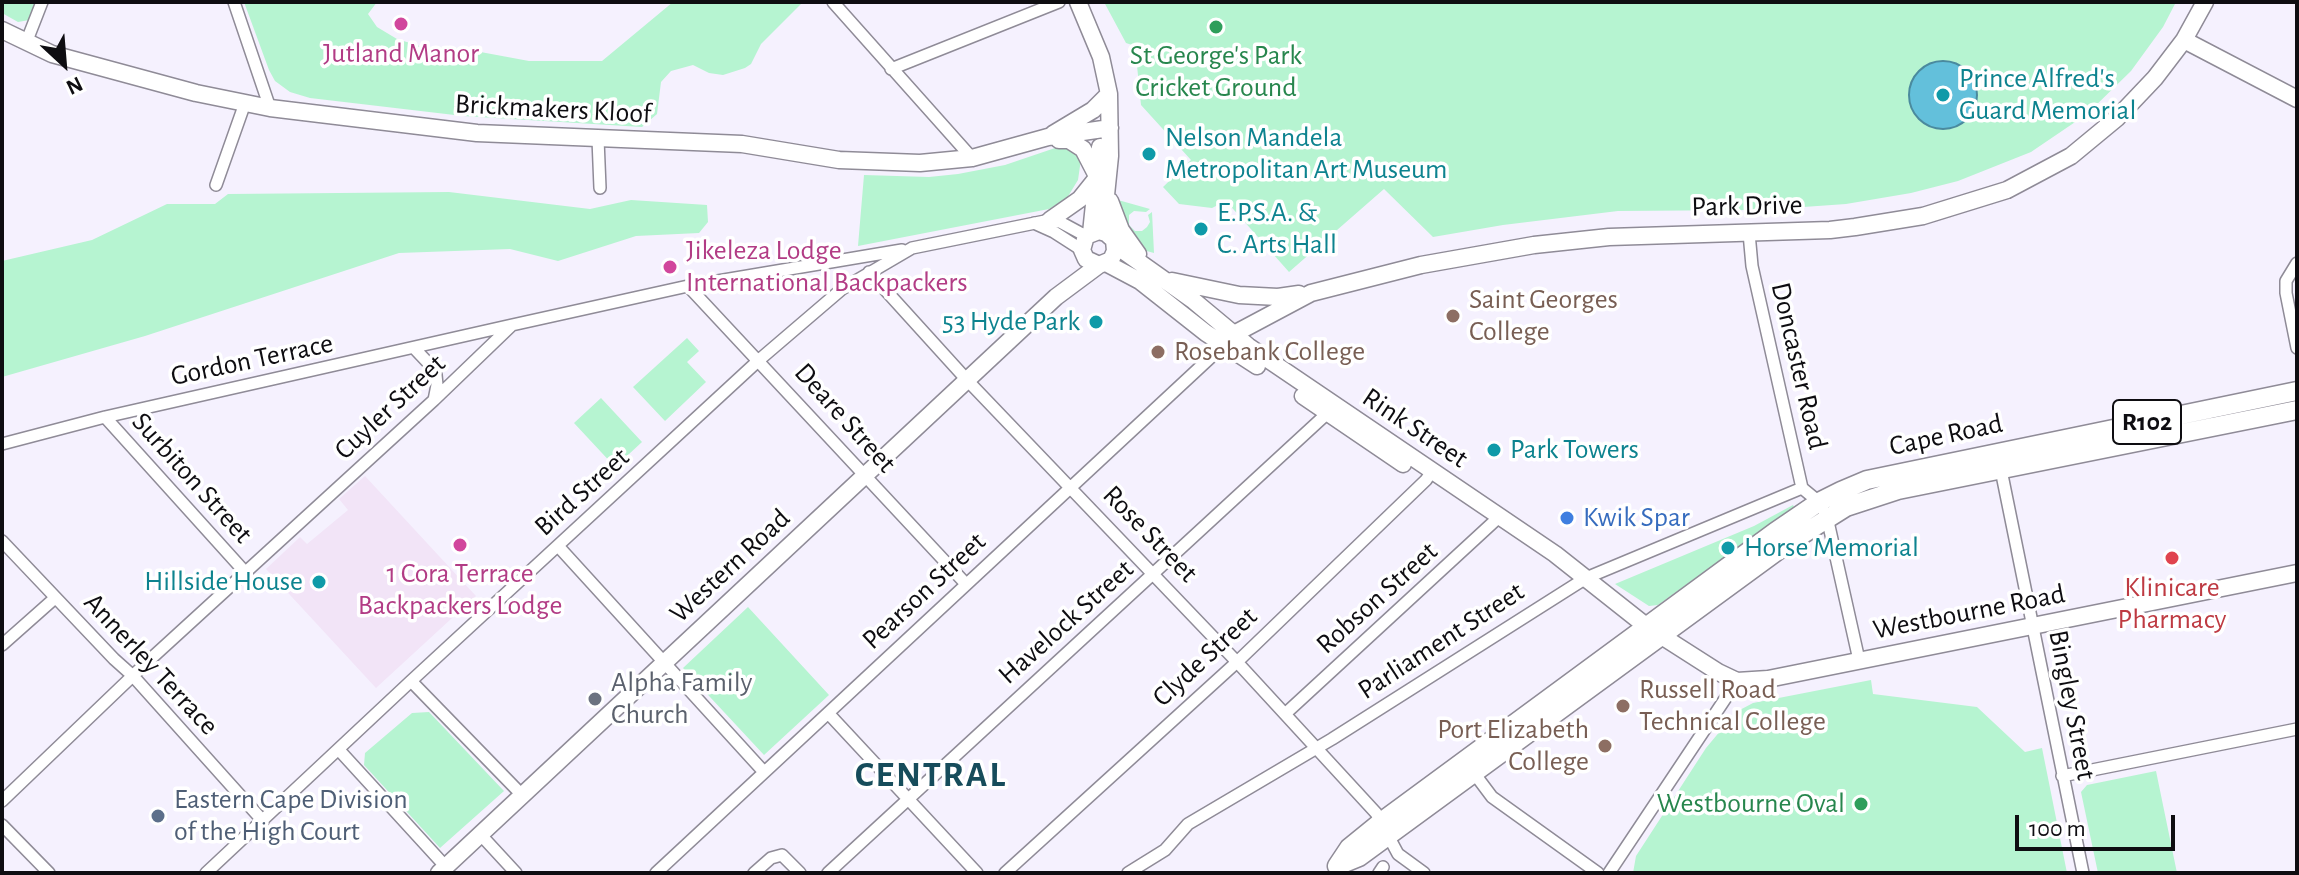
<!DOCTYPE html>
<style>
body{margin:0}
#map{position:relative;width:2299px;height:875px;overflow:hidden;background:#f5f1fe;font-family:"Alegreya Sans",sans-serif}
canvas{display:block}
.frame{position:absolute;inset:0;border:4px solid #0e0d11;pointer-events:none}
.north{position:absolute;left:24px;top:24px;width:80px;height:80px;-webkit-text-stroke:6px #fff;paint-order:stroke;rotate:154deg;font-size:22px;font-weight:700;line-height:32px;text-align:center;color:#0e0d11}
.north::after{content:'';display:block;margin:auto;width:28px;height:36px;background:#0e0d11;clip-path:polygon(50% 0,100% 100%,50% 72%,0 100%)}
.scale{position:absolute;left:2015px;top:815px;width:160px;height:36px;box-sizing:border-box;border:4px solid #0e0d11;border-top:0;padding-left:10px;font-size:24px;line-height:28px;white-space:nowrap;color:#0e0d11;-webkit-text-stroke:6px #fff;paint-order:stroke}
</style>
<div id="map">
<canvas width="2299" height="875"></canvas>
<div class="frame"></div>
<div class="north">N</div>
<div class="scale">100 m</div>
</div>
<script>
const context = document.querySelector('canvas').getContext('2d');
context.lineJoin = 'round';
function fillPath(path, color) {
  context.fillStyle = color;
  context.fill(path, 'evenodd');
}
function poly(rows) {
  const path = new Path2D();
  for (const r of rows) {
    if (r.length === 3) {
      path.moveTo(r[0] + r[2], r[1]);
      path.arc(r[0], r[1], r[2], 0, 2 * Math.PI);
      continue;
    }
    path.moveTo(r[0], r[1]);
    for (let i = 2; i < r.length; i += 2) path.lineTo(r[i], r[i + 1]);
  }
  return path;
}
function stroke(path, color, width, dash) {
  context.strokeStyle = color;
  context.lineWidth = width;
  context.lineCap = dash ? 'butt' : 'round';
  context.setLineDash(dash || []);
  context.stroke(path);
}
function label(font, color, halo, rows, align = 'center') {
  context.font = font + ' "Alegreya Sans",sans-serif';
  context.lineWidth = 7;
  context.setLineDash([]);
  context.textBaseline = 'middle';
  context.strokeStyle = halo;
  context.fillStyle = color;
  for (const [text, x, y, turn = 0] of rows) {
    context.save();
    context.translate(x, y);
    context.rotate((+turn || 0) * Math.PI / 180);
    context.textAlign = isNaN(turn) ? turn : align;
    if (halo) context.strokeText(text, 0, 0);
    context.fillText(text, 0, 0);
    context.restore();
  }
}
fillPath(poly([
 [365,476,476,596,376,688,266,569,300,537,307,544,348,510,339,499]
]), '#f2e4f7');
fillPath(poly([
 [2,2,42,2,35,19,18,22,2,13],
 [244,2,377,2,368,14,377,27,397,39,423,47,459,48,529,61,602,61,673,2,803,2,761,44,751,64,745,68,723,75,709,73,693,65,671,71,661,82,657,114,642,127,463,116,310,98,290,92,275,81,269,70],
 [1104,2,2176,2,2163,27,2131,71,2087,114,2031,152,1958,181,1911,193,1846,204,1775,209,1761,207,1752,210,1618,211,1503,225,1433,237,1384,189,1289,272,1226,201,1212,208,1179,204,1163,187,1191,160,1141,105,1135,46,1126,43],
 [1061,146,1072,150,1081,159,1078,180,1067,198,1049,209,858,246,864,175,929,177,958,174,1005,165],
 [449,192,590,209,631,200,707,205,708,222,699,233,636,236,558,261,510,249,399,253,145,336,2,377,2,261,92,240,167,204,215,204,228,194],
 [1118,200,1150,209,1146,212,1134,211,1129,215,1129,225,1135,231,1142,231,1147,227,1150,222,1148,215,1152,212,1154,253,1143,250,1130,237],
 [687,338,699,351,687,362,706,382,665,421,633,387],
 [601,398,642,442,615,467,574,423],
 [1793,505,1794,507,1658,605,1649,606,1615,584,1754,526],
 [748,607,829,695,764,755,683,668],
 [1871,680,1873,694,1977,707,2025,752,2042,748,2067,873,1633,873,1636,856,1706,748,1736,712,1753,703],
 [429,712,504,791,440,848,364,765,365,753,412,713],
 [2156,771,2177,873,2098,873,2081,792,2087,785]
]), '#b6f4d1');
const water = poly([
 [1943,95,34]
]);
fillPath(water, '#63c0db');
stroke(water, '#4a8a9e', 2);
const street = poly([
 [234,2,270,108],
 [833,2,972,158],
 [26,43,42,2],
 [891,69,1059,2],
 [598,139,600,188],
 [216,185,245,103],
 [1034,223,1054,232,1082,250],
 [1749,233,1752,266,1802,488,1819,502,1827,517,1859,660],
 [2297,263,2286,281,2286,293,2297,348],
 [869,272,967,380,1237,662,1376,813,1398,854,1424,873],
 [688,286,966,584],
 [415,349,432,367,436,375,437,385,434,400],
 [105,417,244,571],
 [2,444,105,417,512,325],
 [2000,465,2083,873],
 [2,541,114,659,133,676,263,821],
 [558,546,764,772],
 [2,645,55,598],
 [411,681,522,795],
 [828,713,977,873],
 [1285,714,1499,517],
 [339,750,446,867],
 [1474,773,1492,797,1598,873],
 [2062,776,2297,729],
 [2,801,144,665,434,400,512,325,688,286,902,250],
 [2,825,49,873],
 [480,834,516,873],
 [206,873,411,681,759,360,842,289,912,248,1050,220,1060,222,1086,236],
 [656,873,1225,344],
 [754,873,771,858,782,855,800,873],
 [828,873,1333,408],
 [1005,873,1237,662,1426,480,1432,471],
 [1128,873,1165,850,1188,824,1332,739,1586,578,1802,488],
 [1379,873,1383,867],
 [1609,873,1737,681]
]);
const secondary = poly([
 [1078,2,1101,57,1109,94,1110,156,1105,205,1106,233],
 [2,30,52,54,196,93,270,108,477,133,742,144,839,160,920,163,972,158,1048,137,1110,128],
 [2184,40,2297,99],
 [1053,134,1093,110,1109,94],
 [1059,140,1069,140,1083,149,1097,176],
 [1110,201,1121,230,1138,254],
 [1050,220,1080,199,1096,179],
 [1091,233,1100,147],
 [1115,245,1194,301,1248,346,1555,554,1646,626,1718,672,1737,681,1768,679,2297,573],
 [1106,263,1140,281,1206,333,1257,366],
 [1172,281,1239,295,1278,297,1299,294],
 [1225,344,1234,334,1311,293,1421,265,1534,245,1609,237,1830,230,1855,227,1923,216,2007,190,2071,156,2117,118,2155,78,2184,40,2205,2],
 [1303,396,1403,464],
 [439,873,1056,297,1099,265,1111,260,1115,251,1114,240,1106,233,1099,231,1086,236,1082,250,1086,259,1099,265]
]);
const primary = poly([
 [1337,866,1349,848,1381,822,1775,532,1819,502,1841,491,1867,480,2297,391],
 [1337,866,1359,857,1784,546,1846,507,1898,490,2297,410]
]);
stroke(street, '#8f8b97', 14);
stroke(secondary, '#8f8b97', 19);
stroke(primary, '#8f8b97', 21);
stroke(street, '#fff', 11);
stroke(secondary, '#fff', 16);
stroke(primary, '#fff', 18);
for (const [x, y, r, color] of [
 [401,24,8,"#d1479c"],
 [1216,27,8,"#2e9e5b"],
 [1943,95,8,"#0f9aa8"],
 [1149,154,8,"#0f9aa8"],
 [1201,229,8,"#0f9aa8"],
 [670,267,8,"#d1479c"],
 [1453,316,8,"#8d6e63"],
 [1096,322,8,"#0f9aa8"],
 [1158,352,8,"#8d6e63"],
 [1494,450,8,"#0f9aa8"],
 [1567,518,8,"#3f7fe0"],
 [460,545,8,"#d1479c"],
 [1728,548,8,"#0f9aa8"],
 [2172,558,8,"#e0444e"],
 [319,582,8,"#0f9aa8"],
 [595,699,8,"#6b7280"],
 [1623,706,8,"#8d6e63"],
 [1605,746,8,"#8d6e63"],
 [1861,804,8,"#2e9e5b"],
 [158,816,8,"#5c6f8a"]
]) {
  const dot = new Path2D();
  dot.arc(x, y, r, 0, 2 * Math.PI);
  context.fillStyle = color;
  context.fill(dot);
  stroke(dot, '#fff', 3);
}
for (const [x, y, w] of [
 [2147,422,68]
]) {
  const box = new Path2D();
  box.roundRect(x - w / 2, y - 22, w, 44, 6);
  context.fillStyle = '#fff';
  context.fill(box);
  stroke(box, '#0e0d11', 2);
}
label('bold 26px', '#0e0d11', null, [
 ["R102",2147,422]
]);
label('28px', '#b23c85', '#fff', [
 ["Jutland Manor",401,54],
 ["Jikeleza Lodge",686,251,"left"],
 ["International Backpackers",686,283,"left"],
 ["1 Cora Terrace",460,574],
 ["Backpackers Lodge",460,606]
]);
label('28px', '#27864d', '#fff', [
 ["St George's Park",1216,56],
 ["Cricket Ground",1216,88],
 ["Westbourne Oval",1845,804,"right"]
]);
label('28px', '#0d838f', '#fff', [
 ["Prince Alfred's",1959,79],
 ["Guard Memorial",1959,111],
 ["Nelson Mandela",1165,138],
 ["Metropolitan Art Museum",1165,170],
 ["E.P.S.A. &",1217,213],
 ["C. Arts Hall",1217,245],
 ["53 Hyde Park",1080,322,"right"],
 ["Park Towers",1510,450],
 ["Horse Memorial",1744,548],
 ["Hillside House",303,582,"right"]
], 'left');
label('28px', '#0e0d11', '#fff', [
 ["Brickmakers Kloof",553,109,3],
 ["Park Drive",1747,206,-1],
 ["Gordon Terrace",252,360,-12],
 ["Doncaster Road",1799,366,77],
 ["Cuyler Street",390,407,-43],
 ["Deare Street",845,418,48],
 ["Rink Street",1415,428,34],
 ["Cape Road",1946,435,-12],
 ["Surbiton Street",192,478,48],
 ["Bird Street",582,492,-42],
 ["Rose Street",1150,534,46],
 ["Western Road",730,566,-43],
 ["Pearson Street",924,591,-43],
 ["Robson Street",1377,598,-42],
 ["Westbourne Road",1969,612,-11],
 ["Havelock Street",1066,622,-42],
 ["Parliament Street",1441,641,-33],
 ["Clyde Street",1205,657,-43],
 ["Annerley Terrace",151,664,47],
 ["Bingley Street",2072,705,79]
]);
label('28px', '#785e54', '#fff', [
 ["Saint Georges",1469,300],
 ["College",1469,332],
 ["Rosebank College",1174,352],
 ["Russell Road",1639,690],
 ["Technical College",1639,722],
 ["Port Elizabeth",1589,730,"right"],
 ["College",1589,762,"right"]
], 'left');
label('28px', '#366cbe', '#fff', [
 ["Kwik Spar",1583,518]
], 'left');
label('28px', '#be3a42', '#fff', [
 ["Klinicare",2172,588],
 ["Pharmacy",2172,620]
]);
label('28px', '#5b616d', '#fff', [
 ["Alpha Family",611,683],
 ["Church",611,715]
], 'left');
label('28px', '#4e5e75', '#fff', [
 ["Eastern Cape Division",174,800],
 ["of the High Court",174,832]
], 'left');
context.letterSpacing = '2px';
label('bold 36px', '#164c5b', '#fff', [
 ["CENTRAL",931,775]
]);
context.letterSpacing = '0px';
</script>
